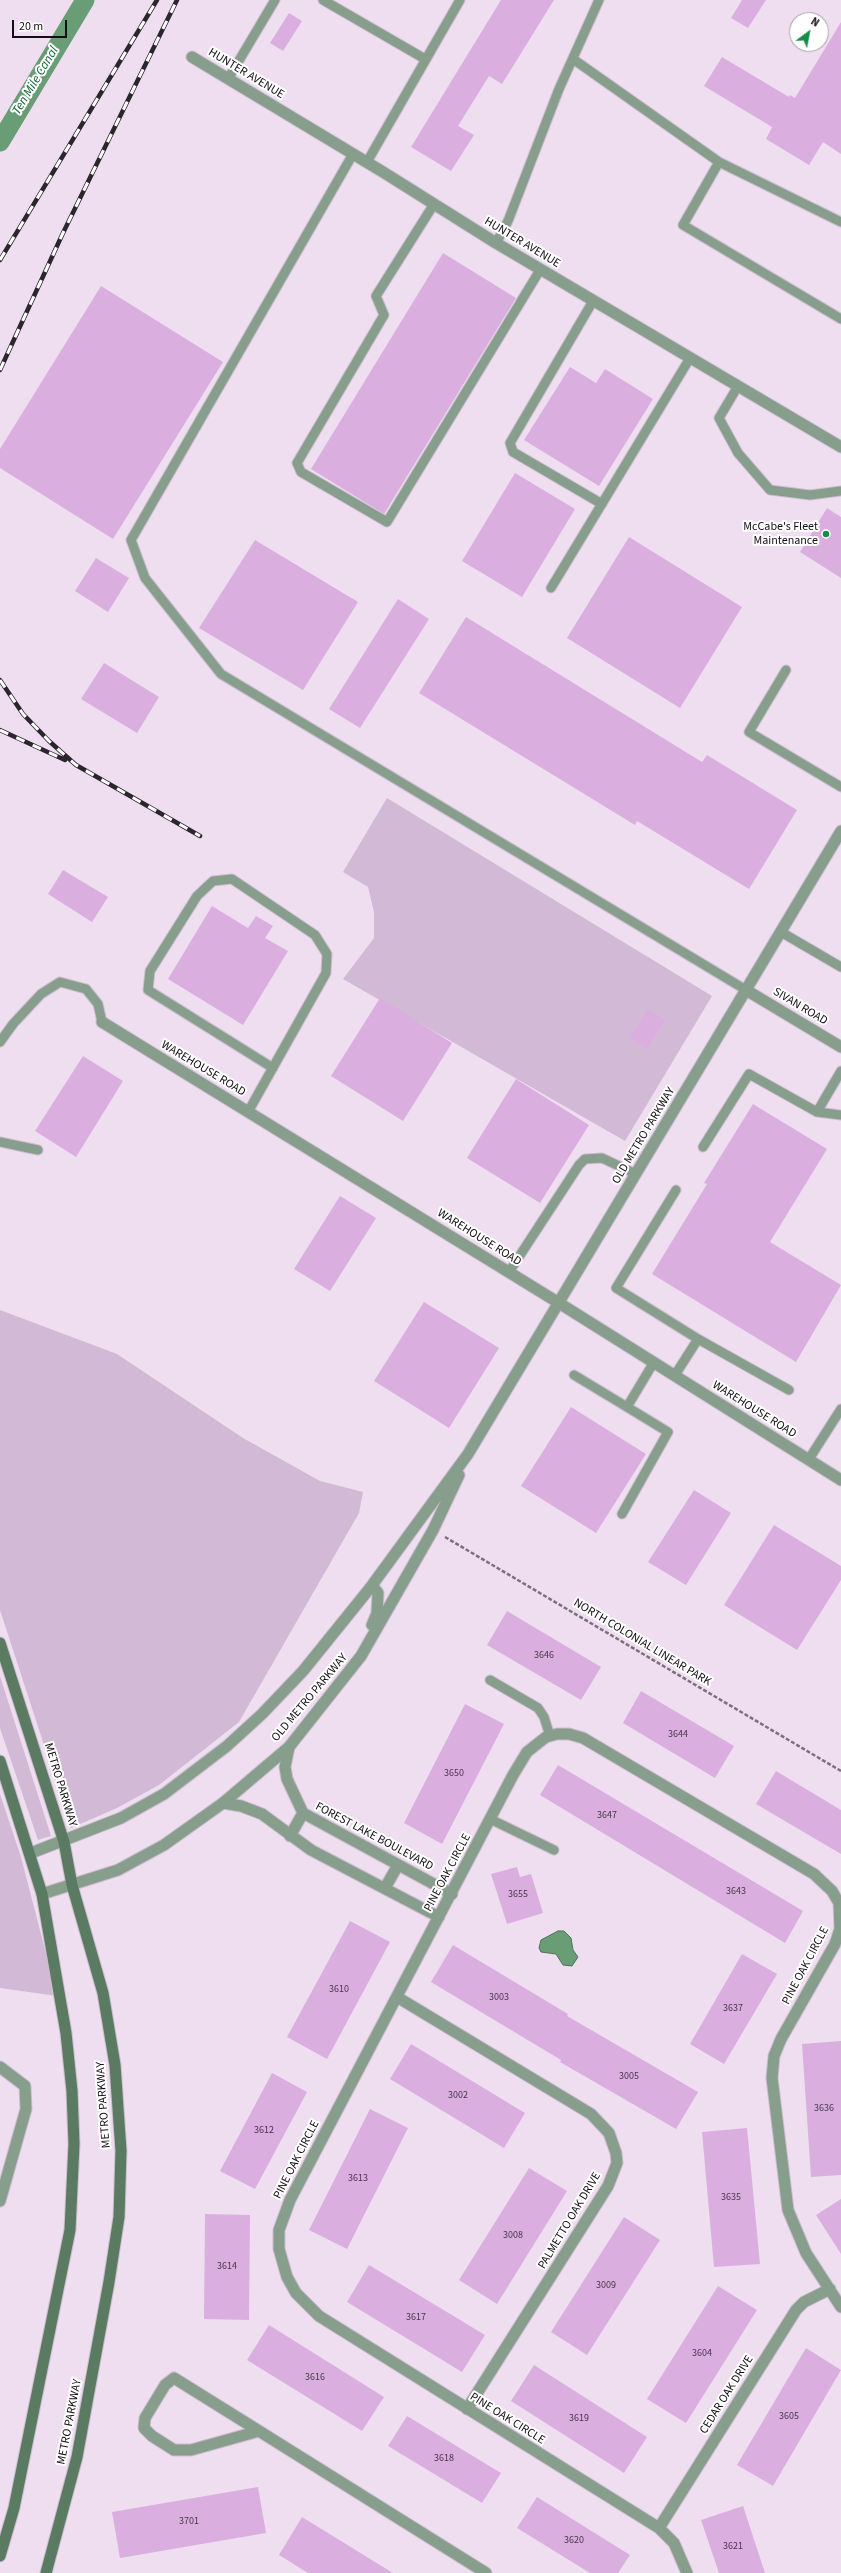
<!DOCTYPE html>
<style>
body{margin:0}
#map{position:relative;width:841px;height:2573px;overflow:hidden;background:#eedef0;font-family:"Source Sans 3",sans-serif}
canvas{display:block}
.north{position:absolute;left:789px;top:12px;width:40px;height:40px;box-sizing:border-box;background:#fff;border:1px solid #a19fa1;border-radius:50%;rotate:32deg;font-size:11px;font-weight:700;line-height:16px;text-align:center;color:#130e14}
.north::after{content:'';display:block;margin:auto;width:14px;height:18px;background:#158d48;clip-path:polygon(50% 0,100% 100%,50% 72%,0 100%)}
.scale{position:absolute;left:12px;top:20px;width:55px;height:18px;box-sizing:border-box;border:2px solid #130e14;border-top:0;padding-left:5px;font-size:12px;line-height:14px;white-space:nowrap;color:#130e14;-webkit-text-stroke:3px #fff;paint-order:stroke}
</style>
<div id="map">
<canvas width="841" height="2573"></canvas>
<div class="north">N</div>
<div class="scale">20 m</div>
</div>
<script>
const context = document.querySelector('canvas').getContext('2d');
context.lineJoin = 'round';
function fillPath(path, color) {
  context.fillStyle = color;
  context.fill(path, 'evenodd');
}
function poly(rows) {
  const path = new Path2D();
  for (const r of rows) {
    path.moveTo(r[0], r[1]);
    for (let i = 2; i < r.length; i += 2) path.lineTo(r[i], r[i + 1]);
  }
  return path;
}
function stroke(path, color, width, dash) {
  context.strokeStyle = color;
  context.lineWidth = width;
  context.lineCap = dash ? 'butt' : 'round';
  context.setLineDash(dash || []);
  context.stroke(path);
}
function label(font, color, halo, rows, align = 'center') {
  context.font = font + ' "Source Sans 3",sans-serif';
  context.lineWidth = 4;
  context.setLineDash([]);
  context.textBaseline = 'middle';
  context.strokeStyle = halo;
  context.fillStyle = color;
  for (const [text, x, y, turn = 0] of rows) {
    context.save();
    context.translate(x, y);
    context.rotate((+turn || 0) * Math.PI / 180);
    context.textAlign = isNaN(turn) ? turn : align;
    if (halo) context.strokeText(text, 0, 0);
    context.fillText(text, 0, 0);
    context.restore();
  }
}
fillPath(poly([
 [387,798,712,996,625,1141,343,979,374,938,374,912,368,887,343,872],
 [0,1310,117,1354,243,1438,320,1481,363,1492,359,1513,239,1722,159,1785,117,1808,71,1828,0,1610],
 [0,1676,51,1836,38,1840,0,1728],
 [0,1794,21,1857,57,1996,0,1988]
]), '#d2b9d6');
const water = poly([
 [558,1931,564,1931,571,1938,573,1950,578,1957,572,1966,563,1965,556,1954,541,1952,539,1948,541,1940,558,1931]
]);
fillPath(water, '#689d75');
stroke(water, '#4e7258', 1);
stroke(poly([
 [0,142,85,0]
]), '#689d75', 19);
fillPath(poly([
 [501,0,554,0,502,84,489,76,458,126,474,135,451,171,411,147],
 [742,0,766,0,748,28,731,18],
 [289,13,302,21,283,51,270,43],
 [841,22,841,154,823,142,809,165,766,139,772,127,704,86,722,57,789,97,790,95,795,98],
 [443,253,516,298,384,514,311,469],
 [101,286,223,362,113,539,0,468,0,449],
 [570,367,596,383,605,369,653,399,599,486,524,440],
 [515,473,575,509,522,597,462,561],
 [827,508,841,517,841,578,800,552],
 [629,537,742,607,680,708,567,638],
 [255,540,358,602,303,690,199,628],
 [96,558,129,578,108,612,75,591],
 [398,599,429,619,360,728,329,709],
 [466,617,702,762,707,755,797,810,749,889,637,821,635,825,419,693],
 [104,663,159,697,137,733,81,699],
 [63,870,108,897,92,922,48,894],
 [212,906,248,928,256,916,273,926,265,938,288,951,243,1025,168,979],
 [380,998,452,1043,403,1121,331,1076],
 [648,1009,665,1020,647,1049,630,1038],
 [83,1056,123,1081,76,1157,35,1131],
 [516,1079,589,1125,540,1203,467,1158],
 [753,1104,827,1149,770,1242,841,1285,796,1362,652,1274,707,1184,704,1183],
 [340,1196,376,1218,330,1291,294,1269],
 [424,1302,499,1348,449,1428,374,1381],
 [571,1407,646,1454,596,1533,521,1486],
 [694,1490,731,1513,686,1585,648,1562],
 [774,1525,841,1566,841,1580,797,1650,724,1605],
 [507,1611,601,1667,581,1700,487,1645],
 [641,1691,734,1746,715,1778,623,1723],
 [465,1704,504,1724,442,1844,404,1823],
 [558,1765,803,1911,785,1943,540,1795],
 [776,1771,841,1810,841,1854,756,1804],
 [517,1867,520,1877,531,1874,543,1913,507,1924,491,1874],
 [350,1921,390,1942,327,2059,287,2037],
 [453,1945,568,2014,567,2016,698,2092,676,2129,560,2062,561,2060,431,1982],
 [742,1954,777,1974,724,2064,690,2044],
 [841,2041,841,2175,811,2177,802,2044],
 [411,2044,525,2113,504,2148,390,2079],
 [272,2073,307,2092,255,2189,220,2171],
 [370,2109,408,2128,347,2249,309,2230],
 [747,2128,760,2264,714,2267,702,2132],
 [529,2168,567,2191,497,2304,459,2280],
 [841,2199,841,2254,816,2215],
 [205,2214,250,2215,249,2320,204,2319],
 [624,2217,660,2240,587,2355,551,2332],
 [369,2265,485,2335,462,2372,347,2302],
 [718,2286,757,2310,686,2423,647,2399],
 [269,2325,384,2397,362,2431,247,2360],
 [806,2348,841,2370,773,2486,737,2465],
 [534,2365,647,2437,624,2473,511,2401],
 [407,2416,501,2473,482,2503,388,2446],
 [258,2487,266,2533,120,2558,112,2512],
 [537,2497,630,2555,618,2573,590,2573,517,2528],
 [743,2506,765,2573,719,2573,701,2520],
 [302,2517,393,2573,308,2573,279,2555]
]), '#daafe0');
const service = poly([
 [323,0,425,59],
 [573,59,719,162,841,222],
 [228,79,275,0],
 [353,154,131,540,145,578,221,674,746,990],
 [367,162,460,0],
 [719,162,683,225,841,319],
 [434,204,376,296,384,315,297,463,301,472,387,522,540,270],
 [496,243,508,221,559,89,599,0],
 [593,301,510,443,513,452,602,504],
 [738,386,719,418,738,453,770,490,810,495,841,491],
 [551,588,690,358],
 [786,670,749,732,841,787],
 [781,932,841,967],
 [0,1042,13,1024,41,994,60,982,86,989,98,1004,102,1022],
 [248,1112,326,973,327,954,315,935,232,879,213,881,197,896,150,971,148,990,273,1068],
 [817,1112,841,1115],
 [0,1142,38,1150],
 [703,1147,749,1074,817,1112,841,1071],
 [509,1272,579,1165,585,1159,602,1158,636,1174],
 [698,1339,789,1390],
 [574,1375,627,1407,654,1362],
 [675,1375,698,1339,616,1288,676,1190],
 [809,1459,841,1409],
 [622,1514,668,1432,627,1407],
 [490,1680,538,1708,544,1717,550,1736],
 [490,1819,554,1850]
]);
const minor = poly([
 [192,57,383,172,496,243,841,447],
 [746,990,841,1047],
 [102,1022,559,1303,841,1480],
 [289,1747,285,1767,287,1779,303,1813,452,1894],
 [223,1803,241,1806,262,1814,311,1850,439,1917],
 [290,1836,303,1813],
 [385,1888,398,1865],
 [397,1997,591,2114,609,2133,616,2153,617,2163,608,2186,467,2409],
 [0,2067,25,2086,26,2109,0,2201],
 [259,2431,191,2450,174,2450,152,2436,144,2428,145,2418,165,2385,174,2378,259,2431,486,2573],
 [659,2528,796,2310,804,2302,830,2289],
 [687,2573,674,2543,659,2528,319,2316,296,2293,287,2277,279,2249,279,2230,290,2200,513,1775,527,1752,546,1737,557,1734,569,1734,583,1738,814,1874,832,1891,839,1903,840,1929,835,1944,781,2039,774,2056,772,2078,788,2210,806,2253,841,2307]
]);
const tertiary = poly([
 [370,1588,375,1589,378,1593,377,1613,372,1625],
 [31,1853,121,1818,164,1794,227,1746,262,1714,303,1671,370,1588,468,1454,841,831],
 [42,1894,118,1870,164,1845,223,1803,289,1747,361,1656,433,1530,459,1475]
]);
const secondary = poly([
 [0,1643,64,1842,72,1885,103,1993,115,2065,121,2151,119,2217,109,2282,77,2457,46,2573],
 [0,1761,42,1894,66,2033,72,2091,74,2144,70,2230,14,2508,0,2556]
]);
stroke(service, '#cbbdcd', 11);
stroke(minor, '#cbbdcd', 13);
stroke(tertiary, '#cbbdcd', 13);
stroke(secondary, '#cbbdcd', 13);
stroke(poly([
 [445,1537,841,1771]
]), '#7b707c', 2.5, [4, 2]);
stroke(service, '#879e8c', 9);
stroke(minor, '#879e8c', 11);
stroke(tertiary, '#879e8c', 11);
stroke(secondary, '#5a7b61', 11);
const rail = poly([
 [0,260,157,0],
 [0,370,63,233,177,0],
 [0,680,23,714,49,741,76,765,200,836],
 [0,730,65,760]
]);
stroke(rail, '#2b252c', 4.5);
stroke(rail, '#fff', 3, [9]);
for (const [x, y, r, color] of [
 [826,534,4,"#158d48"]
]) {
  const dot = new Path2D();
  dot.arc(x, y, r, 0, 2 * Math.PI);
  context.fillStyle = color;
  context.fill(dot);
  stroke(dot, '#fff', 1.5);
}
label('10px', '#453647', null, [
 ["3646",544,1656],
 ["3644",678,1735],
 ["3650",454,1774],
 ["3647",607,1816],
 ["3643",736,1892],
 ["3655",518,1895],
 ["3610",339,1990],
 ["3003",499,1998],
 ["3637",733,2009],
 ["3005",629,2077],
 ["3002",458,2096],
 ["3636",824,2109],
 ["3612",264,2131],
 ["3613",358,2179],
 ["3635",731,2198],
 ["3008",513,2236],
 ["3614",227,2267],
 ["3009",606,2286],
 ["3617",416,2318],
 ["3604",702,2354],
 ["3616",315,2378],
 ["3605",789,2417],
 ["3619",579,2419],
 ["3618",444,2459],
 ["3701",189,2522],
 ["3620",574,2541],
 ["3621",733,2547]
]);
label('12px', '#130e14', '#fff', [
 ["HUNTER AVENUE",246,74,31],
 ["HUNTER AVENUE",522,243,31],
 ["SIVAN ROAD",800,1007,31],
 ["WAREHOUSE ROAD",203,1069,31],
 ["OLD METRO PARKWAY",644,1136,-59],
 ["WAREHOUSE ROAD",479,1238,32],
 ["WAREHOUSE ROAD",754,1410,32],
 ["NORTH COLONIAL LINEAR PARK",642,1643,31],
 ["OLD METRO PARKWAY",310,1698,-50],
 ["METRO PARKWAY",60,1785,73],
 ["FOREST LAKE BOULEVARD",374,1837,28],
 ["PINE OAK CIRCLE",448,1873,-62],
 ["PINE OAK CIRCLE",806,1966,-62],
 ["METRO PARKWAY",104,2105,-94],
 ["PINE OAK CIRCLE",297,2160,-63],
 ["PALMETTO OAK DRIVE",570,2221,-59],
 ["CEDAR OAK DRIVE",727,2395,-58],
 ["PINE OAK CIRCLE",507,2419,32],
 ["METRO PARKWAY",70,2422,-79]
]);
label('12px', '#130e14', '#fff', [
 ["McCabe's Fleet",818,527],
 ["Maintenance",818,541]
], 'right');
label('italic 13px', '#0e6431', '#fff', [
 ["Ten Mile Canal",36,81,-59]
]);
</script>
